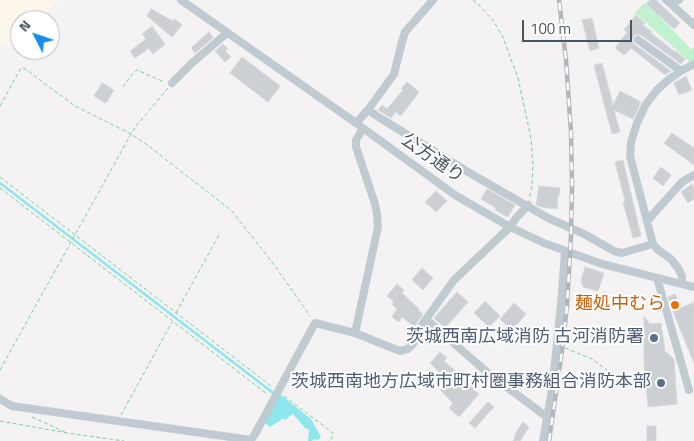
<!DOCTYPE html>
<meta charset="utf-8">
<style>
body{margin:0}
#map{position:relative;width:694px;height:441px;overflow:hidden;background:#f4f2f2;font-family:"Titillium Web",sans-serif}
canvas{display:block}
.north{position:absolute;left:10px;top:10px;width:50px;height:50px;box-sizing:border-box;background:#fff;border:1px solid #b6bcbf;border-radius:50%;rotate:311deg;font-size:14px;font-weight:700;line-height:20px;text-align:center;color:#495860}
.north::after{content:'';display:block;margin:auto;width:18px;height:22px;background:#178de9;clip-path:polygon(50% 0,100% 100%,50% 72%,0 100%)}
.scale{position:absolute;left:522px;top:20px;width:110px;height:22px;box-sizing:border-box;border:2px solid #495860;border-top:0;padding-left:6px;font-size:15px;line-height:18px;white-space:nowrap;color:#495860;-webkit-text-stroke:4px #fff;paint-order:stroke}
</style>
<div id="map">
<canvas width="694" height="441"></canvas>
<div class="north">N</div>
<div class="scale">100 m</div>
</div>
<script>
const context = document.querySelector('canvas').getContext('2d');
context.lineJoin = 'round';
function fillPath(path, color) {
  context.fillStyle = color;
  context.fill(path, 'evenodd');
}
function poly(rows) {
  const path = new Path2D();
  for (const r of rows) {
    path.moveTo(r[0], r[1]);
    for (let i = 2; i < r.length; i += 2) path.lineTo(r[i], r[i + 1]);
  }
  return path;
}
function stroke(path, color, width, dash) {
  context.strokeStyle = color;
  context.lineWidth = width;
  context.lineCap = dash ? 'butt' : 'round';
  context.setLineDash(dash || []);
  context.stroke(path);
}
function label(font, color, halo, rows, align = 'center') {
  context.font = font + ' "Titillium Web","Noto Sans JP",sans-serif';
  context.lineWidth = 4;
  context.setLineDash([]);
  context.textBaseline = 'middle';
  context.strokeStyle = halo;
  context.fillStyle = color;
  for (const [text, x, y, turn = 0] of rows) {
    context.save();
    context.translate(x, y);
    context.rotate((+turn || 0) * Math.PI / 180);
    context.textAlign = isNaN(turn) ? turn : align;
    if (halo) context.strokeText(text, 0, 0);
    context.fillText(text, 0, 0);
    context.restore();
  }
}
fillPath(poly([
 [0,0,58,0,39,20,20,20,20,32,7,47,0,43]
]), '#fdf6ed');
fillPath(poly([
 [644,3,661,18,691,49,694,47,694,61,690,62,635,13]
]), '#c1f1ce');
fillPath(poly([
 [281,395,311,419,321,437,318,440,313,439,312,441,308,441,309,430,305,428,293,414,285,420,284,418,270,427,265,423,277,400]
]), '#8ee6ee');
stroke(poly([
 [0,183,272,392]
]), '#8ee6ee', 2.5);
const building = poly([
 [650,0,656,0,680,23,674,29,646,4,650,0],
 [151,9,173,21,175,19,182,25,172,37,147,16,151,9],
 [636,15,645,23,643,25,652,32,651,33,675,52,676,51,685,59,681,64,641,35,635,35,632,40,634,44,671,71,665,75,631,48,624,55,615,48,627,32,624,30,636,15],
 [592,18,599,48,590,51,582,20,592,18],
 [152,26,165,44,153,54,149,48,135,58,130,51,146,39,142,34,152,26],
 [209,32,213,38,195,53,191,48,209,32],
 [223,44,228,49,225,51,231,57,225,62,215,51,223,44],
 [242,57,280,86,268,102,230,73,242,57],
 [602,63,613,105,620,91,641,102,633,119,614,110,620,132,612,134,594,65,602,63],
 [686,76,692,90,679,95,674,83,686,76],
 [407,82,419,92,401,116,396,112,391,118,378,110,382,105,387,109,403,90,401,89,407,82],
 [102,83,114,90,106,103,94,96,102,83],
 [672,133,694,148,694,165,664,143,672,133],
 [623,160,641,236,633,238,623,202,625,201,615,162,623,160],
 [661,167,671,175,663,186,653,178,661,167],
 [692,184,694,188,694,199,688,203,681,192,692,184],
 [539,186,560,188,559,196,558,196,557,209,541,207,536,205,539,186],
 [487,189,515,205,508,217,495,210,496,208,481,199,487,189],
 [436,191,447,201,436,212,425,202,436,191],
 [585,267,604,273,598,291,583,287,581,281,585,267],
 [422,268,433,278,423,290,412,280,422,268],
 [397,284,404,290,402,293,419,309,418,310,423,314,414,327,402,317,399,322,392,317,397,309,392,304,394,302,387,296,397,284],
 [457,292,468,302,445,328,434,318,457,292],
 [675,294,681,308,694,302,694,363,678,324,668,297,675,294],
 [485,301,500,316,489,327,474,313,485,301],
 [514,303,526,314,512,330,500,319,514,303],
 [644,316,650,324,661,323,665,351,674,359,677,404,648,407,644,361,644,316],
 [440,352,447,358,444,361,469,383,473,378,479,384,474,390,479,394,459,417,449,408,453,403,440,390,448,381,430,363,440,352],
 [488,402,494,407,475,428,469,423,488,402],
 [523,422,529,427,520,441,513,441,516,435,515,434,523,422],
 [647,426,656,426,656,441,647,441,647,426]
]);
fillPath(building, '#ccd0d4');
stroke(building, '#d6d9dd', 1);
stroke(poly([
 [473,0,478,4,492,19,502,35,518,78,531,138,533,165,532,186,529,199],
 [123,87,133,73,137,70,164,82],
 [0,106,21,68,24,68,75,106,131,134,146,144,232,211,275,266,310,316],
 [0,177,271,386],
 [0,188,267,394],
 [176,313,220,233],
 [565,348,592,359,607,370,611,375],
 [0,370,131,134,136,126,168,88],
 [284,396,333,433,333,437,328,441],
 [121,415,172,322],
 [32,417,65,432],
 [0,421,67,433,124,441]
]), '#78d09a', 1, [4, 2.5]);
stroke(poly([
 [181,0,356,123,455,195,510,227,544,243,602,264,694,287],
 [666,0,671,4,679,0],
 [671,4,694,25],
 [638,40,681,71],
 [172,83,192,63,227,33],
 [368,110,380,118,468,172,548,218,584,234,614,251,622,253,653,244],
 [356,123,368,110,394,74,402,42,405,32,433,0],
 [647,221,682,182,694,175],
 [657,278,689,390],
 [682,283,682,276,678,268,671,259,657,249,653,244,630,156,631,142,637,123,646,104,657,90,668,80,681,71,694,64],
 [427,320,488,373,547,417],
 [355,333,378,227,377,214,375,204,356,147,356,140,363,128],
 [0,399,12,406,251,440,255,434,315,323,355,333,400,351,408,349,413,344,419,329,454,280,510,227,516,218,528,205],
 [543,441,551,396,557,344,562,293,565,251]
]), '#c0cbd1', 8);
const rail = poly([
 [549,441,562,351,567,306,571,236,572,186,571,132,566,60,559,0]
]);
stroke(rail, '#b4b8bc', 4.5);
stroke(rail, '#fff', 2.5, [8]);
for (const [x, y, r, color] of [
 [675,305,5,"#e8710a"],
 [654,338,5,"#5c6f8a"],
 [661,383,5,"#5c6f8a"]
]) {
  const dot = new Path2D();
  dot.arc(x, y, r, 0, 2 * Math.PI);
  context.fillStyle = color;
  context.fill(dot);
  stroke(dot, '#fff', 2);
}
label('18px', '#495860', '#fff', [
 ["公方通り",432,159,35]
]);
label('18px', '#c56008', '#fff', [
 ["麺処中むら",665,305]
], 'right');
label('18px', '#4e5e75', '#fff', [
 ["茨城西南広域消防 古河消防署",644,338],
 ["茨城西南地方広域市町村圏事務組合消防本部",651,383]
], 'right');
</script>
